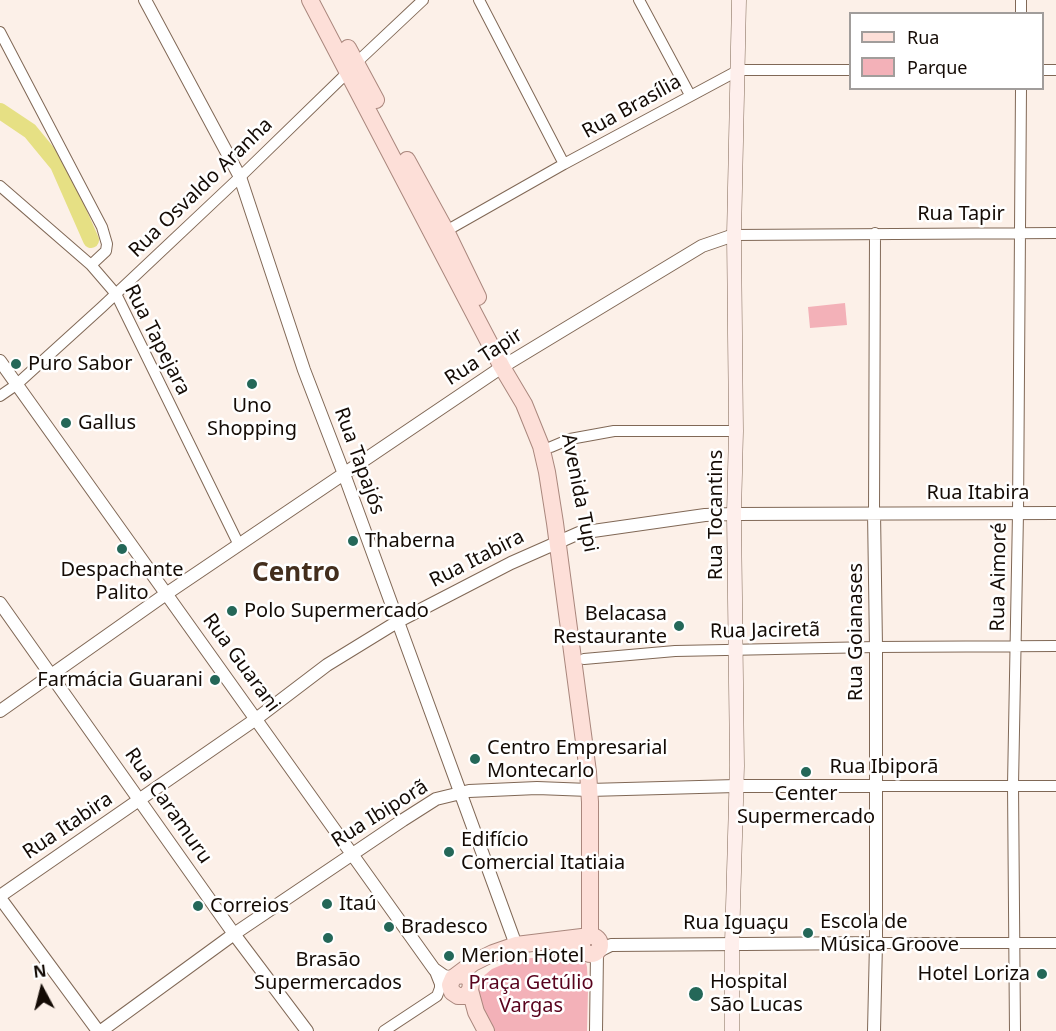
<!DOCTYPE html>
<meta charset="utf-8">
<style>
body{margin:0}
#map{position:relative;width:1056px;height:1031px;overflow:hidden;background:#fcf0e8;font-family:"Noto Sans",sans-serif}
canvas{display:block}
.legend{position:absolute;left:849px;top:12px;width:195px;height:78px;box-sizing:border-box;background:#fff;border:2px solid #a19d9b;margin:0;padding:8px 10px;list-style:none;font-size:18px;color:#140b05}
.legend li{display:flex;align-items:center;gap:12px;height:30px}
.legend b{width:30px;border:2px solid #a19d9b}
.north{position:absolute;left:12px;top:959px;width:60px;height:60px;-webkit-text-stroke:4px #fff;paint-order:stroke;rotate:353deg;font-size:16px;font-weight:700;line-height:24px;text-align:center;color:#140b05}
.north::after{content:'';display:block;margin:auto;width:21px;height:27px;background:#140b05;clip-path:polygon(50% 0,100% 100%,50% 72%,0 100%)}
</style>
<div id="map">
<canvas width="1056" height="1031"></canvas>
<ul class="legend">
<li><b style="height:8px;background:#fddfd8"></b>Rua</li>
<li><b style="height:16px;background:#f3b1b8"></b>Parque</li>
</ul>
<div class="north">N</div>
</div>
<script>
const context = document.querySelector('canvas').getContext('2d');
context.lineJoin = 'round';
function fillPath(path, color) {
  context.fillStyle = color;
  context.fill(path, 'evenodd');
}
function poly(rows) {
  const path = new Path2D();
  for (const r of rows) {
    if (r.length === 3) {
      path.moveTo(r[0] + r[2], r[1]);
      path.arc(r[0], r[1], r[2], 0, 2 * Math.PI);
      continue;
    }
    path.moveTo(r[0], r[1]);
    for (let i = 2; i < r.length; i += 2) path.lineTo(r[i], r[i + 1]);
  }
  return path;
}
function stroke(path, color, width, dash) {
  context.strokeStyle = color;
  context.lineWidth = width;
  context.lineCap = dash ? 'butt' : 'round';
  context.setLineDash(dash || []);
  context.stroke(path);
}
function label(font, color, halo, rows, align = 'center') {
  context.font = font + ' "Noto Sans",sans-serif';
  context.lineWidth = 5;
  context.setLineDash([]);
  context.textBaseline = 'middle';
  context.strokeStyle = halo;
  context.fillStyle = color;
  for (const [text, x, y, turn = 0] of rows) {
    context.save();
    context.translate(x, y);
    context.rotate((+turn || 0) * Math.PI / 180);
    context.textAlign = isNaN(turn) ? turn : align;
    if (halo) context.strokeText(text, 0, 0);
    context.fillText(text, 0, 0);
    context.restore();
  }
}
fillPath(poly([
 [845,303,847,325,810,328,808,307],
 [555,957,579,960,586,963,587,967,588,990,587,1031,489,1031,477,986,480,979,492,969,511,961,531,958]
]), '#f3b1b8');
stroke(poly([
 [0,111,30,131,58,165,91,240]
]), '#e6e084', 16);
const minor = poly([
 [479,0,564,164],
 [639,0,690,95],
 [1021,0,1021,14],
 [0,32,102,227,107,244,106,251,91,265],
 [1042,70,1056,70],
 [0,186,91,265,116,294,239,545],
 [446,231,564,164,739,70,850,70],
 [734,235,1056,233],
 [0,396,16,385,102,307,240,177,348,72,356,63,423,0],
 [551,447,570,439,614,431,736,431],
 [874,512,875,233],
 [584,659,675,651,876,647,1056,646],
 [876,786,1056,786],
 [876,943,1056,943],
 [384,1031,437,996,440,988,440,984,434,969],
 [1015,1031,1013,785,1018,513,1021,88]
]);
const tertiary = poly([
 [145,0,240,177,304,370,344,474,516,945],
 [0,361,434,969,444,976,449,977,456,976],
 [874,512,876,647,876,943,874,1031],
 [0,603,234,934,307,1031],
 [0,711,166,594,502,367,702,246,734,235],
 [0,896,256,719,327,665,397,622,511,563,579,533,705,515,734,514,1056,513],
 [0,898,98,1031],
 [101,1031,234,934,403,820,436,799,469,791,537,788,589,790,736,786,876,786],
 [596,1031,597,952,611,945,876,943]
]);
const secondary = poly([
 [732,1031,732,943,737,766,734,514,736,431,734,235,739,0]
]);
const primary = poly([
 [310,0,502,367,524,404,541,446,547,472,555,523,588,772,590,802,590,936,516,945,493,953,473,963,453,978,450,985,452,992,458,996,465,996,470,990,471,983,470,980,465,975,456,976],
 [348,48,376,100],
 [407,160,446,231,478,297],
 [591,945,9],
 [558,948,573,948,587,953],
 [470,990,476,1012,486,1031]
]);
stroke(minor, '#806856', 12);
stroke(tertiary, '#806856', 14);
stroke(secondary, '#806856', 15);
stroke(primary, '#aa877d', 18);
stroke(minor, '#fff', 10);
stroke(tertiary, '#fff', 12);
stroke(secondary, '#feefec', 14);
stroke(primary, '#fddfd8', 16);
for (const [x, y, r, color] of [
 [16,364,6,"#246758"],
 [252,384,6,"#246758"],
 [66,423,6,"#246758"],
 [353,541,6,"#246758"],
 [122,549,6,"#246758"],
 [232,611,6,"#246758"],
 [679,626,6,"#246758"],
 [215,680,6,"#246758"],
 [475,759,6,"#246758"],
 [806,772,6,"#246758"],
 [449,852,6,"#246758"],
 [327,904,6,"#246758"],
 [198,906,6,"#246758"],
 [389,927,6,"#246758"],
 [808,933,6,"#246758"],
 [328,938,6,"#246758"],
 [449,956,6,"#246758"],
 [1042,974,6,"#246758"],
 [696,994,8,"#246758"]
]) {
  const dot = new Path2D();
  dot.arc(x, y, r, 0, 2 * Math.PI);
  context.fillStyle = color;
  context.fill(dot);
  stroke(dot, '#fff', 2);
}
label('20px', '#140b05', '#fff', [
 ["Rua Brasília",632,107,-29],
 ["Rua Osvaldo Aranha",201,188,-44],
 ["Rua Tapir",961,214],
 ["Rua Tapejara",157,340,63],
 ["Rua Tapir",484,357,-33],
 ["Rua Tapajós",359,461,70],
 ["Avenida Tupi",579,493,79],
 ["Rua Itabira",978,493],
 ["Rua Tocantins",716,515,-90],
 ["Rua Itabira",477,559,-27],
 ["Rua Aimoré",999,577,-89],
 ["Rua Jaciretã",765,631,-1],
 ["Rua Goianases",856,632,-90],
 ["Rua Guarani",241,663,54],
 ["Rua Ibiporã",884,767],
 ["Rua Caramuru",168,806,55],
 ["Rua Ibiporã",380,814,-32],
 ["Rua Itabira",68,826,-34],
 ["Rua Iguaçu",736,923]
]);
label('20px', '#140b05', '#fff', [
 ["Puro Sabor",28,364],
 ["Uno",252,406,"center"],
 ["Shopping",252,429,"center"],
 ["Gallus",78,423],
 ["Thaberna",365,541],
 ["Despachante",122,570,"center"],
 ["Palito",122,593,"center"],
 ["Polo Supermercado",244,611],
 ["Belacasa",667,614,"right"],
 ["Restaurante",667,637,"right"],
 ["Farmácia Guarani",203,680,"right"],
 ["Centro Empresarial",487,748],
 ["Montecarlo",487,771],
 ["Center",806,794,"center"],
 ["Supermercado",806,817,"center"],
 ["Edifício",461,840],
 ["Comercial Itatiaia",461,863],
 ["Itaú",339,904],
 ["Correios",210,906],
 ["Escola de",820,922],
 ["Música Groove",820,945],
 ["Bradesco",401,927],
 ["Merion Hotel",461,956],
 ["Brasão",328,960,"center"],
 ["Supermercados",328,983,"center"],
 ["Hotel Loriza",1030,974,"right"],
 ["Hospital",710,982],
 ["São Lucas",710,1005]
], 'left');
label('20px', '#58031d', '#fff', [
 ["Praça Getúlio",531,983],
 ["Vargas",531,1006]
]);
label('bold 26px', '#432e1d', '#fff', [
 ["Centro",296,574]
]);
</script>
